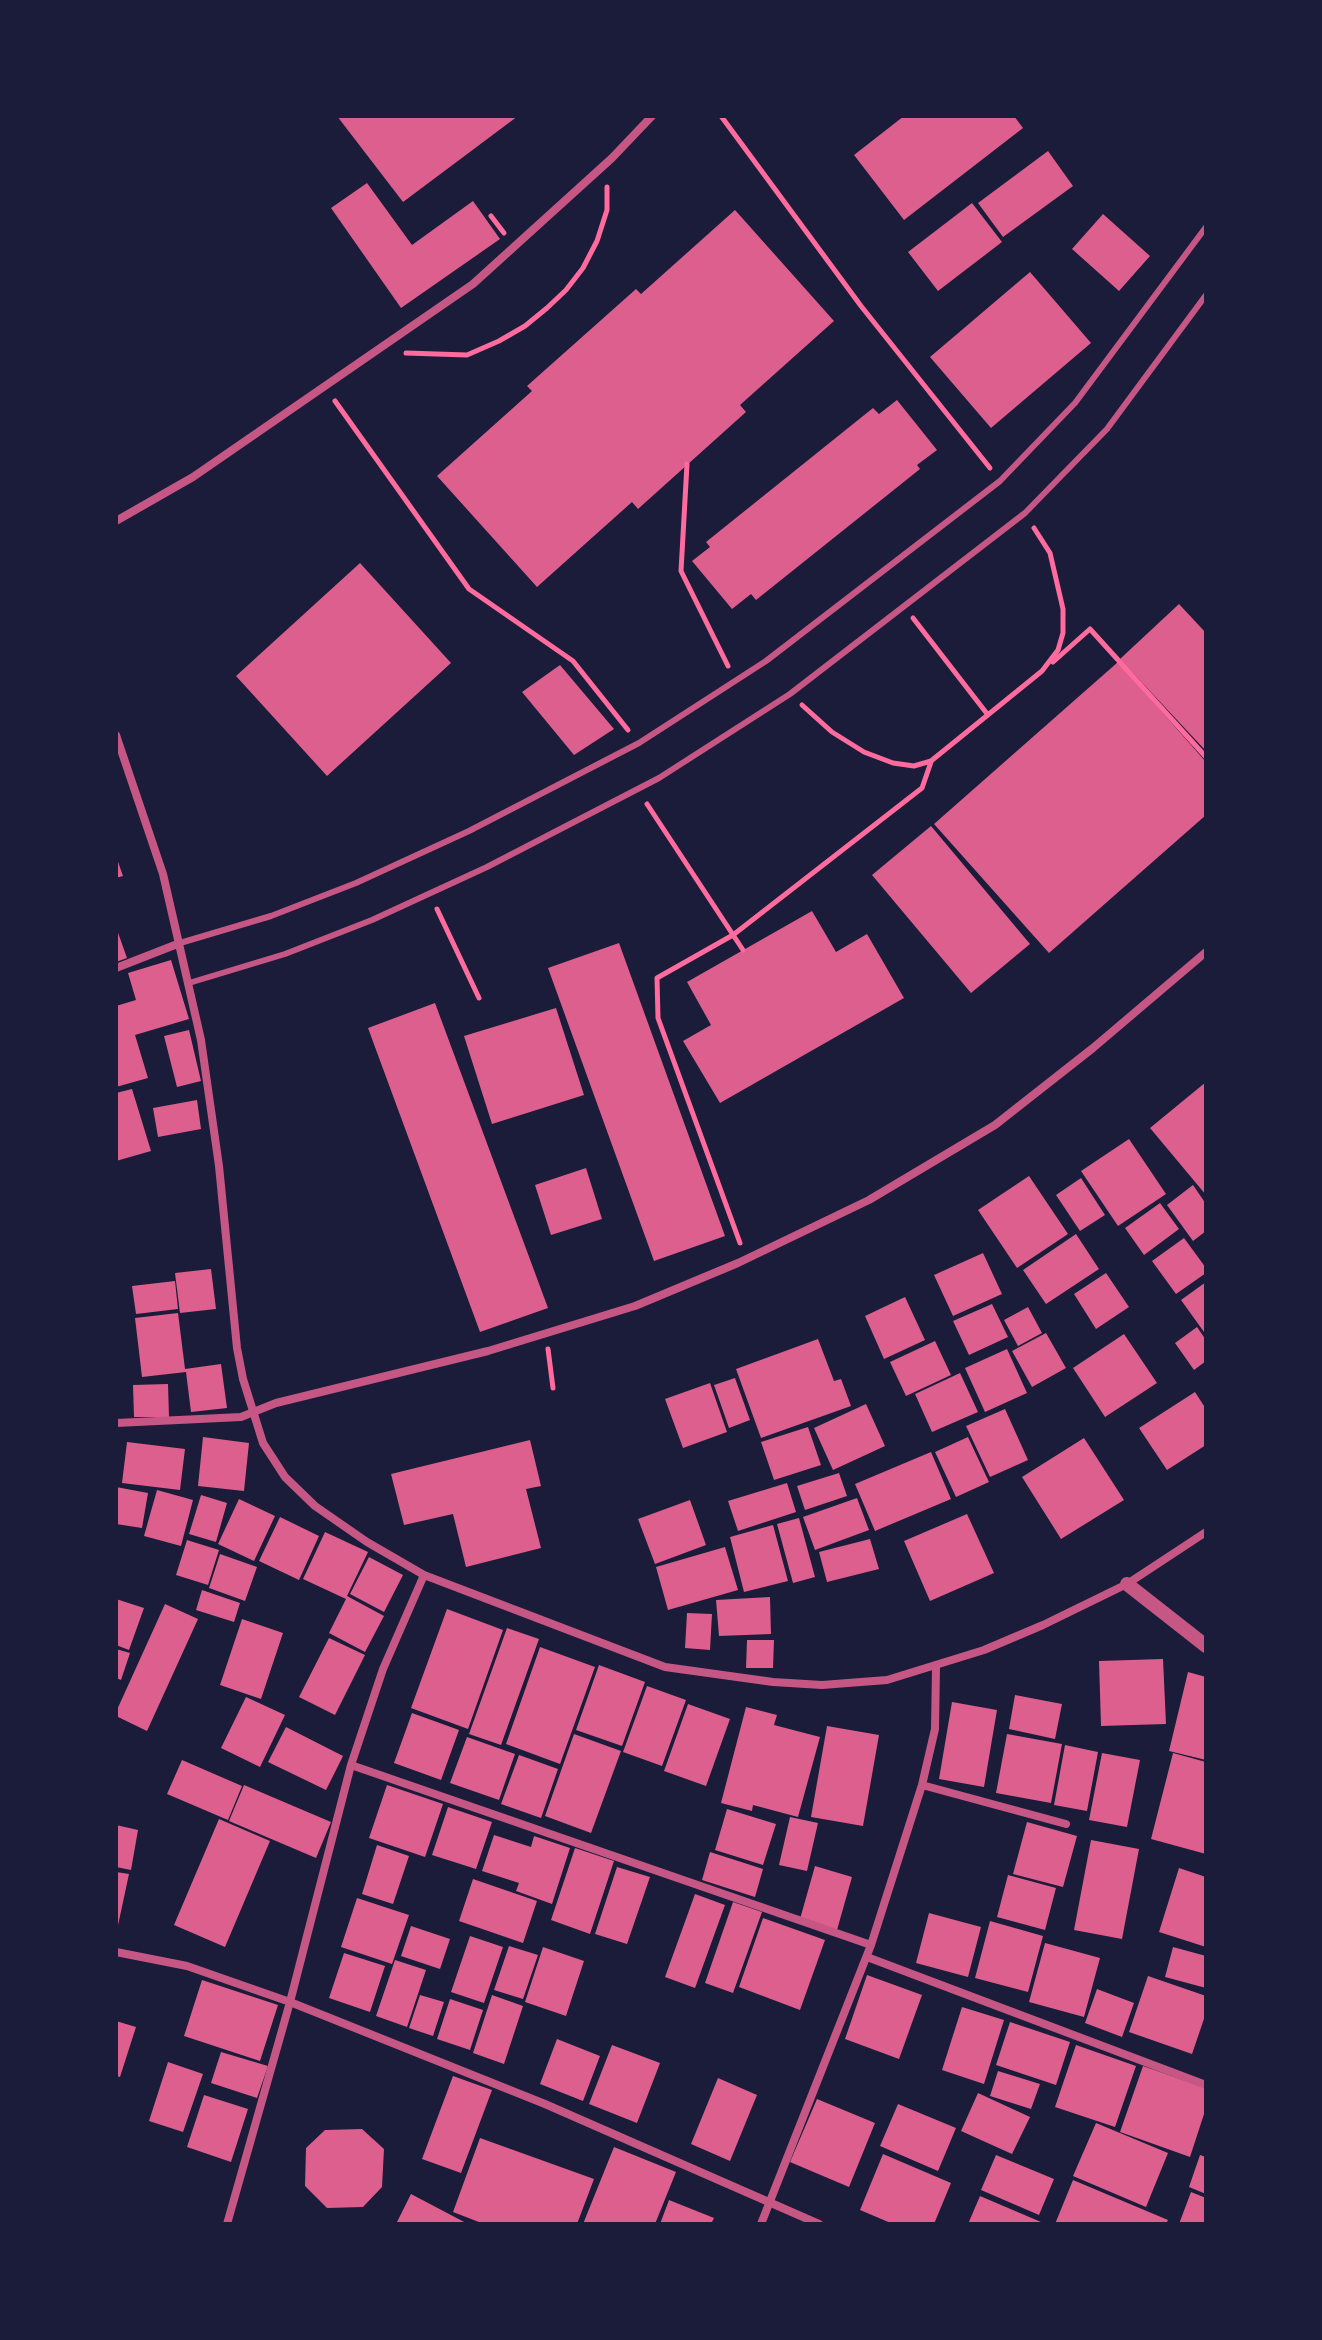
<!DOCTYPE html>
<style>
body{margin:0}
#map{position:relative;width:1322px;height:2340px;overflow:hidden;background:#1b1b3a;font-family:"Exo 2",sans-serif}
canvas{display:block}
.frame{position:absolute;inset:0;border:118px solid #1b1b3a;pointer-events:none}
</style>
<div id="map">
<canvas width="1322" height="2340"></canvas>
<div class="frame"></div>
</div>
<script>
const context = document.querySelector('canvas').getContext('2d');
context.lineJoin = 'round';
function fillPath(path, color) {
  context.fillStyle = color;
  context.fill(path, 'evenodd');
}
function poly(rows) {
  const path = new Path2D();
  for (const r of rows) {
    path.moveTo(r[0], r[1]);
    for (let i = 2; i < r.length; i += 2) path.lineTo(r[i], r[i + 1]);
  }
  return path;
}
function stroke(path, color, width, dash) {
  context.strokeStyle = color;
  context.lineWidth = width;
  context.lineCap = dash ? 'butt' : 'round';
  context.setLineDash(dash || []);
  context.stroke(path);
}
fillPath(poly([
 [337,116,518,116,403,202],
 [904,116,1014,116,1023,128,904,220,854,155],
 [1048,151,1073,186,1003,237,978,203],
 [367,183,412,245,473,201,500,239,401,308,331,208],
 [972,203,1002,242,938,291,908,252],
 [735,210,834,321,740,405,746,412,638,509,632,502,537,587,437,476,532,391,527,386,636,289,641,294],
 [1103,214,1150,256,1119,291,1072,249],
 [1030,272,1091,343,991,428,930,357],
 [897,400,937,450,917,465,920,469,756,600,751,594,732,609,692,561,710,547,706,542,873,408,879,414],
 [360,563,451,663,327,776,236,676],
 [1179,604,1206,633,1206,751,1120,659],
 [1118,662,1206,762,1206,815,1049,953,934,824],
 [560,665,614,729,574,755,522,692],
 [931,826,1030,944,971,993,872,875],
 [116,856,123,876,116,878],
 [812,911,836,952,867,934,904,998,720,1103,683,1041,711,1025,687,982],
 [116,927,127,958,116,962],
 [619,943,725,1236,654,1261,548,968],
 [171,960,189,1019,135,1035,148,1078,116,1087,116,1006,136,1000,128,973],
 [435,1003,548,1308,480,1332,368,1028],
 [556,1008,584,1095,492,1124,464,1036],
 [189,1030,201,1081,177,1087,164,1036],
 [1206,1082,1206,1195,1150,1128],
 [132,1089,151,1151,116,1161,116,1093],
 [197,1100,201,1129,158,1137,153,1108],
 [1129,1139,1166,1194,1118,1226,1081,1171],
 [586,1168,602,1219,551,1235,535,1185],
 [1029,1176,1068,1234,1017,1268,978,1210],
 [1081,1178,1105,1215,1080,1231,1056,1195],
 [1193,1185,1206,1204,1206,1231,1193,1241,1167,1205],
 [1160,1203,1179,1229,1144,1255,1125,1228],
 [1076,1234,1099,1269,1046,1304,1023,1270],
 [1184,1238,1206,1268,1206,1273,1176,1294,1152,1261],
 [983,1253,1002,1294,953,1316,934,1275],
 [211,1269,216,1309,180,1313,175,1273],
 [1106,1273,1129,1307,1096,1329,1074,1294],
 [175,1281,178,1309,136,1314,132,1286],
 [1206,1282,1206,1330,1204,1332,1181,1300],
 [905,1297,925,1340,884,1359,865,1316],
 [992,1304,1008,1337,969,1355,953,1321],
 [1028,1307,1042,1333,1018,1346,1004,1320],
 [178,1313,185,1369,221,1364,227,1408,191,1412,186,1372,142,1377,135,1318],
 [1197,1327,1206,1340,1206,1361,1194,1370,1175,1343],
 [1046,1333,1066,1368,1032,1387,1012,1351],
 [1124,1334,1157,1383,1105,1417,1073,1368],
 [818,1339,834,1381,841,1379,851,1406,761,1438,736,1369],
 [935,1341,951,1375,906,1396,890,1362],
 [1007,1349,1027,1393,985,1412,965,1368],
 [960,1373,978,1412,932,1432,915,1394],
 [735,1378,750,1420,729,1428,714,1385],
 [710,1383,727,1432,683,1448,665,1399],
 [168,1384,169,1417,134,1417,133,1385],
 [1195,1392,1206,1409,1206,1445,1167,1470,1139,1428],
 [866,1404,885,1446,833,1470,814,1428],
 [1005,1409,1028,1460,990,1477,966,1426],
 [808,1427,821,1465,774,1480,761,1442],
 [203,1437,249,1443,244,1491,198,1486],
 [968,1437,989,1482,956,1497,935,1452],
 [1084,1438,1124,1500,1061,1539,1022,1477],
 [530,1440,541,1486,526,1489,541,1548,466,1567,453,1514,404,1525,391,1474],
 [127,1442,185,1449,180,1490,122,1483],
 [931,1452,951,1499,875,1531,855,1484],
 [839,1473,847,1496,805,1510,797,1486],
 [787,1483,796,1512,738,1531,728,1501],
 [116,1487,148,1493,142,1528,116,1524],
 [157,1490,193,1500,181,1546,144,1536],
 [201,1495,227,1503,216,1542,189,1534],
 [857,1498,869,1530,815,1550,803,1517],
 [239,1499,275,1516,254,1561,218,1544],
 [690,1500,706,1545,655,1564,638,1519],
 [967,1514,994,1573,930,1601,904,1541],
 [280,1517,319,1536,299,1580,259,1561],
 [799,1518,815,1577,793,1583,777,1524],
 [773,1525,788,1581,744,1592,730,1537],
 [325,1532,368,1552,347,1596,384,1616,365,1652,329,1633,346,1599,303,1579],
 [870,1539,879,1569,827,1582,819,1552],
 [187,1540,219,1550,208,1585,176,1575],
 [725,1547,738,1590,668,1610,656,1567],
 [220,1554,257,1567,245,1601,209,1588],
 [369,1557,403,1575,384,1612,350,1594],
 [202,1590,240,1603,234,1622,196,1610],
 [770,1597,771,1634,719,1636,716,1600],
 [116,1599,144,1608,129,1650,116,1645],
 [165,1604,198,1619,147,1731,116,1716,116,1712],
 [447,1609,503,1630,468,1729,411,1708],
 [687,1613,712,1614,710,1650,685,1648],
 [242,1619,283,1633,261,1699,220,1685],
 [507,1628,539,1639,501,1745,469,1734],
 [329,1638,365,1655,335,1715,299,1697],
 [747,1640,774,1640,773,1668,746,1668],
 [540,1647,595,1667,560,1764,506,1744],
 [116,1649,130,1653,121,1680,116,1678],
 [1163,1659,1166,1724,1101,1726,1099,1661],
 [599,1665,645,1682,622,1746,576,1730],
 [1188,1672,1206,1677,1206,1760,1169,1751],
 [647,1686,686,1700,662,1766,623,1752],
 [1015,1695,1062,1704,1055,1739,1009,1729],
 [246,1697,285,1715,260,1767,221,1748],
 [952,1702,997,1710,984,1787,939,1779],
 [688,1704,730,1719,706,1786,664,1771],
 [746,1707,777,1715,774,1725,820,1737,798,1817,753,1805,752,1811,721,1803],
 [412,1713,459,1730,441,1780,394,1763],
 [827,1726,879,1735,863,1826,811,1817],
 [286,1727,343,1756,326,1790,268,1762],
 [574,1734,621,1751,591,1833,545,1816],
 [1007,1734,1062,1744,1051,1803,996,1793],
 [467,1737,515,1754,499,1800,450,1783],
 [1065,1745,1098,1752,1087,1811,1054,1805],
 [1102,1753,1140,1760,1127,1827,1089,1820],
 [1173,1753,1206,1762,1206,1854,1151,1839],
 [519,1755,558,1769,541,1818,501,1804],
 [182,1760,242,1786,228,1820,167,1794],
 [244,1785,331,1822,316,1858,229,1821],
 [387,1785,443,1804,425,1857,369,1838],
 [448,1807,492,1822,476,1869,432,1855],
 [727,1809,776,1824,763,1865,715,1850],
 [790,1817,818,1823,807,1871,779,1865],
 [219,1819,270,1841,225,1947,174,1925],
 [1027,1822,1077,1836,1063,1887,1013,1874],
 [116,1825,138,1830,131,1870,116,1867],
 [494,1835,531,1847,534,1836,570,1848,552,1904,516,1891,519,1883,482,1871],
 [1091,1840,1139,1849,1122,1939,1074,1930],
 [377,1845,409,1856,393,1904,362,1894],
 [575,1848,614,1861,590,1934,551,1920],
 [710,1852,763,1869,755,1897,702,1880],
 [815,1866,852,1877,837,1930,800,1919],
 [617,1867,650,1877,627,1944,595,1934],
 [1179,1868,1206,1877,1206,1947,1159,1932],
 [116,1872,129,1874,117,1930,116,1930],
 [1008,1875,1056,1888,1045,1930,997,1917],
 [473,1879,537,1901,523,1943,459,1921],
 [695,1894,725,1905,695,1988,665,1977],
 [357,1898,409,1915,392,1964,341,1947],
 [733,1902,762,1912,733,1993,705,1983],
 [929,1913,981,1927,968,1977,916,1963],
 [763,1918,825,1940,800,2010,739,1987],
 [990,1921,1043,1936,1028,1992,975,1978],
 [411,1926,450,1939,440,1969,401,1956],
 [470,1936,503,1947,484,2003,451,1992],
 [1045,1943,1100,1958,1084,2017,1029,2002],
 [509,1946,538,1955,523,1999,494,1990],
 [543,1947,584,1961,566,2016,525,2002],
 [1173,1947,1206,1956,1206,1988,1165,1977],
 [344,1953,385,1966,370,2012,329,1998],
 [395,1960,426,1970,407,2027,376,2016],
 [867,1975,922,1995,899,2059,845,2039],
 [1148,1976,1206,1996,1206,2013,1192,2054,1129,2032],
 [202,1980,278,2005,260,2061,184,2036],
 [1097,1989,1134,2003,1122,2037,1085,2023],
 [420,1995,444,2002,433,2036,409,2028],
 [492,1995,523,2006,504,2064,473,2053],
 [450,1999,483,2010,470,2050,437,2039],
 [962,2007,1004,2020,984,2084,942,2070],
 [116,2021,136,2027,120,2077,116,2076],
 [1010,2022,1070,2042,1056,2085,996,2065],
 [557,2039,600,2056,583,2101,540,2084],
 [612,2045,660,2063,637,2123,589,2104],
 [1076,2045,1136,2066,1115,2127,1055,2107],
 [221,2052,268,2066,257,2098,211,2083],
 [168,2062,203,2074,183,2132,149,2121],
 [1143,2066,1206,2088,1206,2108,1190,2157,1120,2132],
 [998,2071,1040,2084,1031,2109,990,2096],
 [453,2076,492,2090,461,2173,422,2159],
 [718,2078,757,2095,730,2161,691,2144],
 [978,2093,1030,2117,1012,2154,961,2131],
 [204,2095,248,2109,231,2162,187,2147],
 [817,2099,875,2123,849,2187,790,2162],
 [898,2104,956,2128,938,2171,880,2146],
 [1096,2123,1168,2153,1146,2207,1073,2176],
 [362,2129,384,2149,382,2187,363,2207,327,2208,305,2186,306,2148,325,2130],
 [480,2138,594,2179,577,2224,484,2224,453,2212],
 [614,2147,676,2172,655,2224,583,2224],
 [883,2154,951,2183,934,2224,893,2224,860,2210],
 [996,2155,1054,2179,1039,2215,981,2190],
 [1200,2155,1206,2157,1206,2194,1189,2187],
 [1073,2180,1168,2220,1166,2224,1055,2224],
 [1191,2192,1206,2198,1206,2224,1179,2224],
 [411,2194,468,2224,396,2224],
 [980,2196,1041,2222,1040,2224,968,2224],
 [669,2200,714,2218,711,2224,660,2224]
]), '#dd5f8e');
stroke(poly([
 [721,116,861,306,990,468],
 [491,216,504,233],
 [406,353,467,355,499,341,525,326,547,308,566,290,583,268,597,241,607,210,607,187],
 [335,401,469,589,573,661,628,730],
 [687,464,681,571,728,666],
 [913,618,988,715],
 [1053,662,1090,629,1206,757],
 [802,705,832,732,864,752,893,763,914,766,931,761,1042,671,1058,650,1063,633,1063,609,1050,553,1034,528],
 [647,804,743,950],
 [437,909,479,998],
 [740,1243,658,1018,657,978,733,935,922,788,931,762],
 [548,1349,553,1388]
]), '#ff6b9d', 5);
stroke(poly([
 [180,943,271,916,356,883,469,831,639,743,766,661,1000,481,1075,403,1206,227],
 [189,983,285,954,372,920,487,867,659,778,790,694,1025,513,1107,429,1206,295]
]), '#c65784', 6);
stroke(poly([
 [116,521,193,477,473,284,612,158,652,116],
 [116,735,163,874,201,1040,219,1166,237,1348,243,1379,263,1443,285,1477,315,1506,367,1542,424,1575,665,1667,773,1682,822,1685,887,1680,984,1650,1043,1625,1127,1584,1206,1532],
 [116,968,180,943],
 [116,1423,241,1417,276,1403,488,1351,635,1306,738,1263,869,1200,995,1125,1093,1048,1206,952],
 [351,1765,871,1945],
 [922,1785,1066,1824],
 [116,1952,187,1966,290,2002,545,2104,819,2224],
 [867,1957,1206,2085],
 [227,2224,290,2002,351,1765,383,1669,424,1575],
 [761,2224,871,1945,922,1785,935,1729,936,1667]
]), '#c65784', 8);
stroke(poly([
 [1127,1584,1206,1646]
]), '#c65784', 14);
</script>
